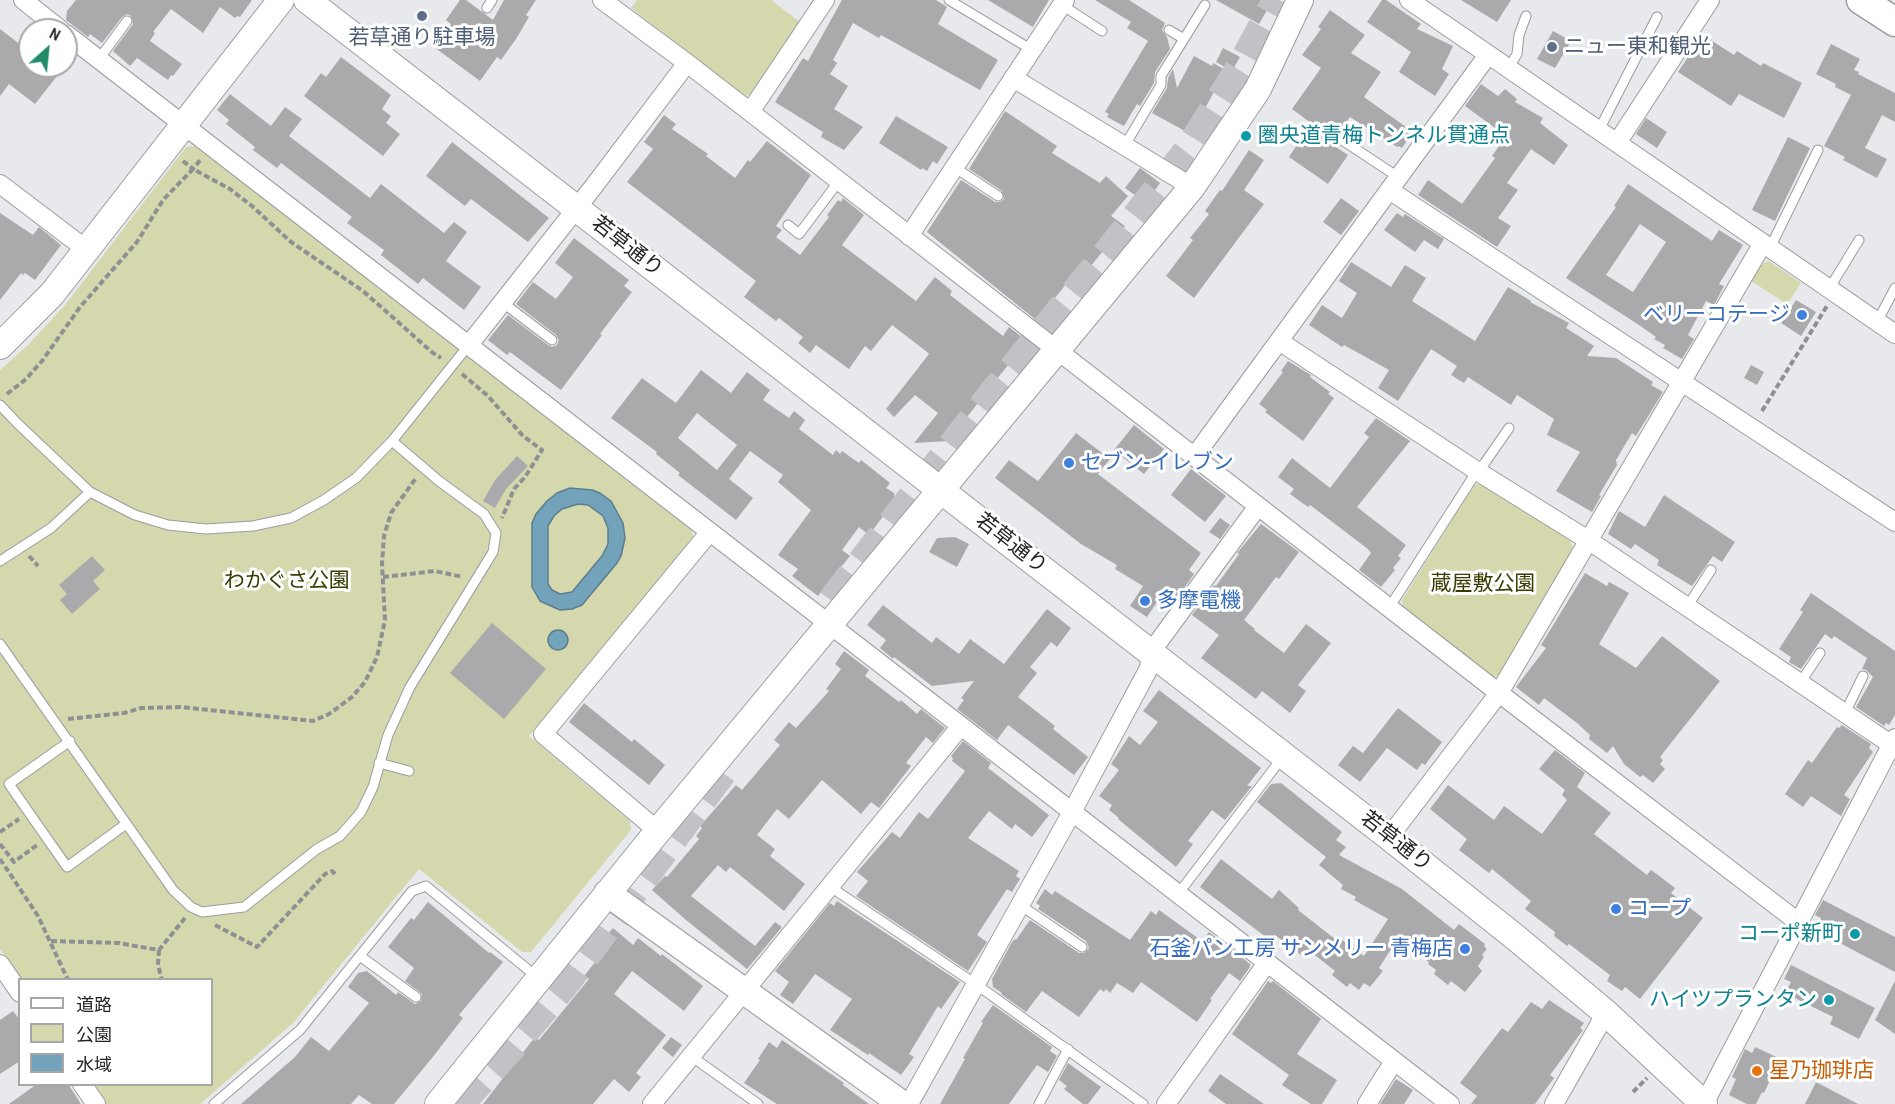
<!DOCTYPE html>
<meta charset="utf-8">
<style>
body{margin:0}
#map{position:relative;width:1895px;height:1104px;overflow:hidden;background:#e7e9ed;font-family:"Archivo Narrow","Noto Sans JP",sans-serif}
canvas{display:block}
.legend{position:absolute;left:18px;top:978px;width:195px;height:108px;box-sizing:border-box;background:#fff;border:2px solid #a7a7a8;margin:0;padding:8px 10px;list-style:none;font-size:18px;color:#242426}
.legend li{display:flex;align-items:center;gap:12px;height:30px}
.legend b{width:30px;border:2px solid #a7a7a8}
.north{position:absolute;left:18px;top:18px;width:60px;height:60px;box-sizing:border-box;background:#fff;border:2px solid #a7a7a8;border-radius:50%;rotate:27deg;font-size:16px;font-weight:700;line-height:24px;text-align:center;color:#242426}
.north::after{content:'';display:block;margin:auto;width:21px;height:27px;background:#228c6a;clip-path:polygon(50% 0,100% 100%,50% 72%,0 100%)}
</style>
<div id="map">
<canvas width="1895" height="1104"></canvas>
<ul class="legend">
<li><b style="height:8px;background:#fff"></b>道路</li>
<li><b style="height:16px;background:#d5d8ad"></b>公園</li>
<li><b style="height:16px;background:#73a3bb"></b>水域</li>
</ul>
<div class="north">N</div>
</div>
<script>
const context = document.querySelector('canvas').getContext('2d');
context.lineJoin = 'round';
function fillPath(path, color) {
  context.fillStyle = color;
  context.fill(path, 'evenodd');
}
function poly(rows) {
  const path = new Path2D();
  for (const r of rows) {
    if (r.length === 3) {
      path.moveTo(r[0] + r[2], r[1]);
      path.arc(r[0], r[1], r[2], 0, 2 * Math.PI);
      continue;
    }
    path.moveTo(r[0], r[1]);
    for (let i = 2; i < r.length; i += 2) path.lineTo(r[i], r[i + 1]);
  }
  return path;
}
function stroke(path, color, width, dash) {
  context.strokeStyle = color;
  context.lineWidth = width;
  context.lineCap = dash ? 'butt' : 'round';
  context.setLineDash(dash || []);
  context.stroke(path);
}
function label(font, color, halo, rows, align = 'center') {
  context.font = font + ' "Archivo Narrow","Noto Sans JP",sans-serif';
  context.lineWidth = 6;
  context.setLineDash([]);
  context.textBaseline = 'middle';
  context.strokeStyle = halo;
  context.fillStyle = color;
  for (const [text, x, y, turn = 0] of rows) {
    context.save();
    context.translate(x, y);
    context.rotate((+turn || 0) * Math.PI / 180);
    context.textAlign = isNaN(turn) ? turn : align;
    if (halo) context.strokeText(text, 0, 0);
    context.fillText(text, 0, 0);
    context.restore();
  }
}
fillPath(poly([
 [637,0,771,0,800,22,753,94,744,96,631,8],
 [196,146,692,530,693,538,529,736,630,821,631,830,531,952,522,952,419,869,293,1023,200,1104,106,1104,93,1085,212,1084,212,980,21,979,0,949,0,370,28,345,65,305,186,147],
 [1769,261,1801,283,1787,304,1751,281,1761,264],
 [1483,483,1570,540,1573,549,1500,675,1492,677,1403,608,1402,600,1474,485]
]), '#d5d8ad');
const water = poly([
 [570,488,592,490,600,493,611,501,623,523,625,538,621,556,617,563,582,605,572,609,560,610,540,601,532,587,532,523,536,514,547,501,557,493,570,488],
 [578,504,588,505,603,516,608,528,608,544,602,556,572,592,560,594,552,590,548,584,548,526,554,516,562,509,578,504],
 [558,640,10]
]);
fillPath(water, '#73a3bb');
stroke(water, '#5b7d8e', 1.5);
fillPath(poly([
 [76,0,252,0,240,17,237,16,235,18,220,7,203,33,171,9,153,32,155,33,150,41,182,64,173,76,171,75,168,80,137,58,130,66,113,51,133,24,131,16,127,14,122,17,102,43,90,34,88,37,66,20,67,11],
 [460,0,466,0,493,20,504,0,536,0,526,15,529,17,516,39,501,60,497,57,480,81,434,47,451,24,446,20],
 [842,0,936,0,947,7,938,24,998,60,980,90,881,35,879,38,853,23,833,60,837,63,830,74,848,86,834,109,863,127,844,150,821,137,823,132,775,102,803,58,808,61],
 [988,0,1049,0,1033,27],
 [1095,0,1129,0,1165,23,1162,30,1167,37,1170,49,1155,72,1154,83,1140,106,1137,104,1124,126,1107,117,1109,114,1105,112,1148,41,1127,28,1131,22],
 [1216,0,1273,0,1259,24],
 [1382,0,1386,0,1421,24,1417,29,1453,46,1442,69,1449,74,1435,96,1399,72,1411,52,1367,22],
 [1461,0,1511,0,1497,22],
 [1330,10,1365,35,1351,53,1381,72,1364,97,1413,132,1402,148,1398,146,1397,147,1350,117,1331,144,1348,155,1328,184,1289,157,1311,123,1292,109,1321,68,1302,55,1321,29,1318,27],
 [0,29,30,52,30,66,65,66,35,104,9,84,0,96],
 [1553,31,1571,41,1555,68,1537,59],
 [1706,37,1734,55,1737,51,1761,66,1763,63,1802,83,1784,118,1739,94,1731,106,1678,72,1690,54,1694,57],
 [1831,44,1860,59,1854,70,1859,72,1858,74,1895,93,1895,122,1882,115,1865,148,1887,159,1877,178,1843,160,1845,157,1824,146,1851,95,1835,87,1836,84,1816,74],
 [66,48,74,54,66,65],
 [1223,48,1240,57,1232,71,1216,62],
 [1194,56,1212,66,1213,63,1226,70,1203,112,1209,115,1196,137,1152,113,1167,88,1168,78,1173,69,1177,88],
 [341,57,391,95,382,109,391,116,386,123,400,134,383,156,304,96,321,73,326,77],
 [1481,84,1498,96,1505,89,1517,99,1515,102,1543,118,1540,123,1568,145,1554,165,1531,149,1507,183,1518,190,1498,218,1511,226,1497,247,1418,195,1428,180,1462,204,1495,158,1492,156,1506,136,1465,106],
 [230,94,271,126,285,107,302,119,289,136,370,198,381,184,444,233,454,222,467,232,446,261,481,287,464,310,423,278,418,284,381,255,384,250,347,223,352,217,281,163,277,168,253,150,255,147,226,124,229,120,217,110],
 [1005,111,1057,146,1052,153,1100,183,1106,176,1128,196,1111,216,1125,226,1117,238,1114,237,1087,271,1081,265,1048,307,1053,312,1045,323,1043,322,1041,324,927,232,961,180,995,202,1000,202,1004,199,1002,191,969,169],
 [664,115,676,124,672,129,708,154,706,156,735,178,748,160,750,162,767,141,811,175,776,226,782,230,776,237,800,255,829,217,827,215,838,200,841,202,843,198,864,215,842,245,916,301,935,277,952,291,950,295,1003,336,1009,327,1027,341,948,441,914,443,938,413,915,395,894,417,886,409,929,354,927,352,892,325,871,351,865,346,849,369,816,345,810,353,798,343,803,337,779,318,776,321,744,297,756,281,627,182,653,149,644,142],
 [896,116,948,147,937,164,933,161,927,171,922,168,921,170,879,143],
 [1646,118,1667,132,1657,148,1636,134],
 [1788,137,1810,148,1775,221,1752,210],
 [452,142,549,218,528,242,471,199,465,206,426,176],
 [1249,150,1264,160,1244,190,1264,204,1194,298,1166,276,1193,240,1190,238,1209,214,1205,211,1220,190,1222,191],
 [1140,168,1160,183,1146,203,1125,188],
 [1628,184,1712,241,1719,230,1743,245,1719,284,1724,286,1714,305,1706,301,1688,335,1694,339,1682,359,1663,348,1665,345,1654,339,1656,337,1639,325,1566,278,1616,207,1614,206],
 [1640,224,1666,242,1633,292,1606,275],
 [1341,198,1359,211,1341,235,1323,222],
 [0,213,33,235,39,227,61,245,35,280,25,273,23,275,21,273,0,300],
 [1397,213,1403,217,1405,214,1444,239,1438,249,1424,240,1415,252,1384,230],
 [574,238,629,280,624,286,632,292,600,334,602,335,561,390,510,352,507,355,488,340,508,315,548,345,552,347,557,345,559,340,556,335,516,304,533,282,556,299,573,277,555,263],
 [1351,262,1391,287,1405,265,1426,278,1412,301,1475,341,1508,287,1531,301,1530,302,1569,323,1566,328,1594,346,1587,356,1616,358,1653,382,1651,385,1663,392,1636,436,1632,433,1616,460,1617,465,1599,495,1601,496,1592,512,1556,491,1580,452,1547,435,1554,419,1517,395,1511,405,1468,377,1464,383,1451,375,1457,366,1431,349,1398,401,1378,388,1389,370,1344,345,1342,347,1309,325,1322,305,1342,318,1357,293,1339,281],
 [1796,300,1816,312,1801,336,1781,323],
 [1288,361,1311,375,1310,377,1330,392,1328,394,1334,398,1303,441,1265,412,1267,410,1259,404,1283,372,1281,371],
 [1751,365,1764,372,1757,385,1744,378],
 [701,370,731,393,747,372,770,390,763,400,789,418,794,411,805,420,799,429,833,455,836,450,840,454,842,451,859,463,861,460,890,483,886,488,894,493,895,516,888,510,869,535,859,527,842,550,850,556,818,596,792,576,798,569,778,555,811,510,778,482,783,475,750,451,729,479,753,498,736,520,678,475,680,473,656,454,657,452,611,418,642,378,676,403],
 [697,413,737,445,717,470,678,438],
 [1376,418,1410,441,1357,507,1406,545,1398,556,1401,558,1393,568,1395,570,1381,587,1359,570,1371,553,1368,549,1310,505,1308,507,1290,494,1294,489,1278,477,1292,458,1330,488,1369,437,1364,433],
 [1134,425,1164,449,1144,474,1114,450],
 [1076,433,1110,459,1098,474,1201,553,1189,570,1194,574,1178,597,1165,590,1147,617,1130,606,1143,586,1115,569,1117,565,1081,544,995,478,1009,460,1038,481],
 [517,456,528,466,506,489,495,508,483,501,495,480],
 [1191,469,1226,496,1205,522,1171,495],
 [1664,495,1735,542,1722,562,1713,556,1692,586,1657,565,1659,560,1635,544,1631,549,1608,534,1619,511,1645,527],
 [1220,518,1230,525,1220,539,1209,532],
 [1261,524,1299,552,1279,579,1276,577,1244,620,1255,629,1254,630,1284,653,1306,624,1331,643,1298,685,1306,691,1290,713,1262,691,1256,699,1201,658,1219,635,1192,615,1214,585,1216,586,1239,554,1237,553],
 [955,537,969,544,957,567,929,552,937,538],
 [92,556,105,570,93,581,100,589,72,614,60,600,67,594,59,585],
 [1585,573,1607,586,1609,582,1629,593,1599,644,1636,668,1662,636,1720,681,1660,757,1663,760,1660,764,1665,769,1653,783,1643,775,1640,777,1624,764,1613,746,1607,753,1589,739,1590,735,1577,723,1544,698,1539,705,1516,687,1546,648,1541,645],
 [1811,593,1895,651,1895,715,1889,725,1886,723,1884,726,1856,707,1873,677,1866,670,1862,669,1867,658,1834,636,1832,639,1825,634,1801,669,1789,662,1791,657,1779,649,1803,612,1800,610],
 [883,605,932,643,936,637,959,654,970,639,1004,664,1047,609,1071,628,1057,647,1051,642,1030,667,1037,673,1018,697,1055,726,1053,729,1088,757,1074,775,1008,725,997,740,957,709,964,700,961,698,974,681,932,686,894,657,893,659,880,648,886,640,867,625],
 [492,623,546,669,504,719,450,673],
 [844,651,869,670,865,676,899,702,901,700,917,714,921,709,945,728,933,743,926,737,906,763,911,766,879,808,871,802,861,814,822,780,789,819,777,809,757,835,775,849,770,856,805,884,784,911,730,867,726,872,718,865,691,896,755,946,775,922,782,927,747,969,686,920,652,890,665,876,667,877,699,839,696,836,702,828,700,826,736,785,742,790,780,745,774,740,789,722,796,728,829,691,826,689,841,669,835,664],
 [1159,690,1261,768,1247,786,1252,786,1225,820,1212,810,1188,841,1193,844,1176,867,1118,819,1119,818,1109,810,1112,805,1099,796,1119,770,1111,764,1129,736,1140,745,1158,722,1143,711],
 [584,703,632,742,634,739,665,765,649,785,569,722],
 [1398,708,1442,742,1425,765,1422,763,1417,770,1387,748,1360,782,1338,765,1353,746,1363,753],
 [1842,725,1871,744,1869,748,1873,752,1844,795,1850,799,1841,816,1811,796,1803,807,1785,794,1808,760,1812,763,1837,727,1839,728],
 [963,741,991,763,988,768,1049,815,1032,837,1015,824,1012,829,989,811,968,838,1019,871,1016,876,1020,879,1012,892,1007,889,977,935,987,942,968,971,856,896,868,881,857,872,892,832,900,838,919,812,928,819,965,771,952,761,953,759,951,756],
 [1555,750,1585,773,1577,787,1611,813,1594,834,1647,875,1651,870,1658,875,1675,888,1671,893,1703,918,1640,999,1625,987,1622,991,1607,981,1610,975,1569,944,1567,946,1554,936,1555,932,1525,909,1531,901,1492,869,1489,873,1459,850,1467,839,1430,809,1448,785,1494,820,1504,806,1542,834,1567,800,1562,795,1565,790,1539,769],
 [1281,783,1342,832,1336,840,1346,847,1339,855,1402,889,1454,930,1459,924,1485,944,1484,946,1487,949,1482,955,1484,957,1478,966,1482,971,1465,992,1451,981,1448,985,1434,974,1436,970,1428,964,1429,962,1398,938,1379,968,1383,971,1370,987,1364,983,1359,990,1350,983,1347,987,1332,975,1335,971,1311,952,1305,958,1275,935,1271,941,1200,887,1221,859,1272,899,1279,890,1299,908,1298,910,1335,939,1337,936,1364,956,1388,919,1354,900,1356,897,1341,889,1343,885,1319,865,1326,857,1257,802,1271,784],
 [1045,889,1052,895,1055,891,1130,940,1151,911,1156,915,1159,910,1202,941,1209,932,1250,964,1250,967,1240,981,1229,973,1210,999,1212,1000,1197,1022,1141,982,1133,993,1117,983,1110,993,1106,989,1104,992,1100,989,1079,1017,1042,991,1026,1012,1001,994,1002,993,993,987,992,979,1012,942,1015,939,1016,940,1030,920,1079,953,1084,953,1089,948,1086,941,1038,909,1040,906,1036,903],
 [1823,900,1895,937,1895,972,1815,930,1821,918,1815,915],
 [837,901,960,982,941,1009,938,1006,909,1054,914,1057,901,1075,869,1053,868,1055,830,1030,852,999,815,974,793,1004,780,995,789,982,775,971,830,903,834,906],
 [428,902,489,953,490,952,503,962,459,1015,463,1018,432,1058,394,1104,372,1104,359,1095,351,1104,241,1104,295,1057,311,1037,329,1051,369,1003,348,987,358,973,367,971,396,995,398,992,415,1004,421,1001,422,994,405,981,414,968,388,947,411,918,414,920],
 [613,928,633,945,638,938,661,956,662,954,703,986,684,1011,632,971,614,994,666,1035,636,1073,641,1077,629,1092,614,1079,593,1104,483,1104,535,1037,539,1040,589,979,584,976,600,956,594,951],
 [1791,965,1875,1008,1859,1039,1830,1024,1833,1017,1785,993,1791,982,1784,979],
 [1268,981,1271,983,1273,981,1321,1019,1297,1054,1337,1080,1322,1104,1311,1104,1282,1085,1289,1075,1232,1034],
 [1895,981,1895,1034,1875,1020],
 [1549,1000,1584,1023,1580,1028,1583,1030,1550,1075,1554,1078,1535,1104,1471,1104,1477,1096,1460,1083,1502,1028,1508,1032,1531,1002,1542,1009],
 [993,1005,1052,1047,1050,1051,1057,1056,1048,1072,1037,1065,1009,1104,940,1104,965,1059,963,1058,983,1023,981,1022],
 [13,1011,20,1020,20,1061,0,1074,0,1020],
 [671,1037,682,1045,673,1057,662,1048],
 [782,1040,844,1083,843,1085,869,1104,777,1104,744,1083,760,1060,758,1059,769,1042,777,1048],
 [1755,1047,1783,1060,1775,1075,1773,1074,1764,1093,1762,1092,1756,1104,1747,1104,1729,1095,1736,1079,1732,1077,1745,1049,1752,1053],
 [1068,1063,1101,1087,1088,1104,1083,1104,1064,1089,1067,1086,1059,1080],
 [1220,1074,1264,1104,1226,1104,1208,1091],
 [1396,1079,1413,1090,1404,1104,1380,1104],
 [1816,1082,1858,1104,1805,1104],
 [37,1084,68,1084,81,1104,9,1104]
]), '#aaaaad');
stroke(poly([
 [833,602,993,396,1113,249,1190,151,1244,65,1279,0],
 [457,1104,511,1045,564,982,724,767]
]), '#c0c2c5', 33, [33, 16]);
const lane = poly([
 [949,0,1032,50],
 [1062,5,1102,31],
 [487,8,492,0],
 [1169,30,1184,39],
 [99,59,127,21],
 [1508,69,1517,54,1519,35,1526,16],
 [1599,130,1657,17],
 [1342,140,1398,177],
 [1125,145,1161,85,1161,76,1205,5],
 [954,167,998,196],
 [788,225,799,234,839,181],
 [1770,248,1818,150],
 [1829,289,1859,240],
 [502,302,552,340],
 [1877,322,1895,288],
 [0,405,17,423,90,492,135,515,168,525,206,529,253,526,291,518,324,500,356,478,392,441,468,346],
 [0,561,51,528,90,492],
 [1687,607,1711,570],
 [1389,608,1477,471,1484,464,1509,428],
 [0,644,173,890,191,907,202,912,244,907,317,849,340,836,361,812,373,787,388,735,410,687,493,552,496,533,484,514,439,481,392,441],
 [1800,683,1820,653],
 [1845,713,1863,676],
 [70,741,9,784,67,867,126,824],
 [379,763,409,771],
 [829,886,977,985,1143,1104],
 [1178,894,1282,758],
 [1020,905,1082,947],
 [360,956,416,997],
 [691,1056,758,1104],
 [214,1104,300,1030,412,891,426,886,537,977],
 [1039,1104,1068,1049]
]);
const street = poly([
 [23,0,61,30],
 [602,0,687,63,1499,693,1798,922],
 [1409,0,1895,334],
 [66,34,1450,1104],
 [1013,78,1192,187],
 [750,112,825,0],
 [1617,143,1710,0],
 [0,184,87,250],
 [1389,190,1895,522],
 [909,236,1065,0],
 [1279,341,1477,471,1588,540,1895,747],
 [468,346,594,186,687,63],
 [1194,457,1488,55],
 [658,831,543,734,709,533],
 [1389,837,1499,693,1763,243],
 [0,964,20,993],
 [82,1084,96,1104],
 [652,1104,960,727],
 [909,1104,1072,812,1149,668,1151,652,1258,506],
 [1166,1104,1267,963],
 [1367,1104,1394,1061],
 [1554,1104,1606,1013],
 [1704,1104,1895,738]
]);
const secondary = poly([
 [307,0,1389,837,1515,937,1606,1013,1704,1104],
 [0,346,52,294,281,0],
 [607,893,902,1104],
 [438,1104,658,831,1192,187,1258,89,1300,0]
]);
const primary = poly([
 [1861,0,1895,22]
]);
stroke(lane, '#9a9da0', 11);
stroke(street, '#9a9da0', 20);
stroke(secondary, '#9a9da0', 28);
stroke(primary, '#9a9da0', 31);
stroke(poly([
 [183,161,193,169,201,159],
 [462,374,488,396,523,436,542,450,525,477,514,489,502,518],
 [7,394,26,379,42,361,80,307,137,242,163,200,193,169,230,189,252,206,291,242,363,291,433,353,441,358],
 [1762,411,1827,306],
 [29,556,38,566],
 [383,577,435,571,463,577],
 [68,719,124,713,141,708,181,707,313,721,329,714,352,697,365,682,377,657,385,620,382,564,384,536,391,513,416,478],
 [0,832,19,819],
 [0,844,14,862,37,845],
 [0,859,38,916,68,980],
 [215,925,257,947,325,874,332,871,337,876],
 [51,941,118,943,159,950,185,918],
 [159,950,158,965,162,980],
 [1633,1092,1647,1078]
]), '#8f9093', 4, [6, 3]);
stroke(lane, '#fff', 9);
stroke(street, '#fff', 18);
stroke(secondary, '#fff', 26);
stroke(primary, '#fff', 28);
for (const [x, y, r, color] of [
 [422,16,6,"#5c6f8a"],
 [1552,47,6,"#5c6f8a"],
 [1246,136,6,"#0f9aa8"],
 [1802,315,6,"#3f7fe0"],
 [1069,463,6,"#3f7fe0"],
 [1145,601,6,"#3f7fe0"],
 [1616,909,6,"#3f7fe0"],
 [1855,934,6,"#0f9aa8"],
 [1465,949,6,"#3f7fe0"],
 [1829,1000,6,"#0f9aa8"],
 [1757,1071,6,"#e8710a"]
]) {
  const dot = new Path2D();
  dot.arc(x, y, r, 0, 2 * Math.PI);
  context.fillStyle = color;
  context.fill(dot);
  stroke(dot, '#fff', 2);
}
label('21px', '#4e5e75', '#fff', [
 ["若草通り駐車場",422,38],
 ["ニュー東和観光",1564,47,"left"]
]);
label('21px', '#0d838f', '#fff', [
 ["圏央道青梅トンネル貫通点",1258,136,"left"],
 ["コーポ新町",1843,934],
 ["ハイツプランタン",1817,1000]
], 'right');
label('21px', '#242426', '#fff', [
 ["若草通り",627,247,38],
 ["若草通り",1011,544,38],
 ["若草通り",1396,842,38]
]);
label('21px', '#366cbe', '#fff', [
 ["ベリーコテージ",1790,315,"right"],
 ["セブン-イレブン",1081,463],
 ["多摩電機",1157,601],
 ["コープ",1628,909],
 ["石釜パン工房 サンメリー 青梅店",1453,949,"right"]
], 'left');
label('21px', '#3a3c02', '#fff', [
 ["わかぐさ公園",287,581],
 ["蔵屋敷公園",1483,584]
]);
label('21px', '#c56008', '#fff', [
 ["星乃珈琲店",1769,1071]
], 'left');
</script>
